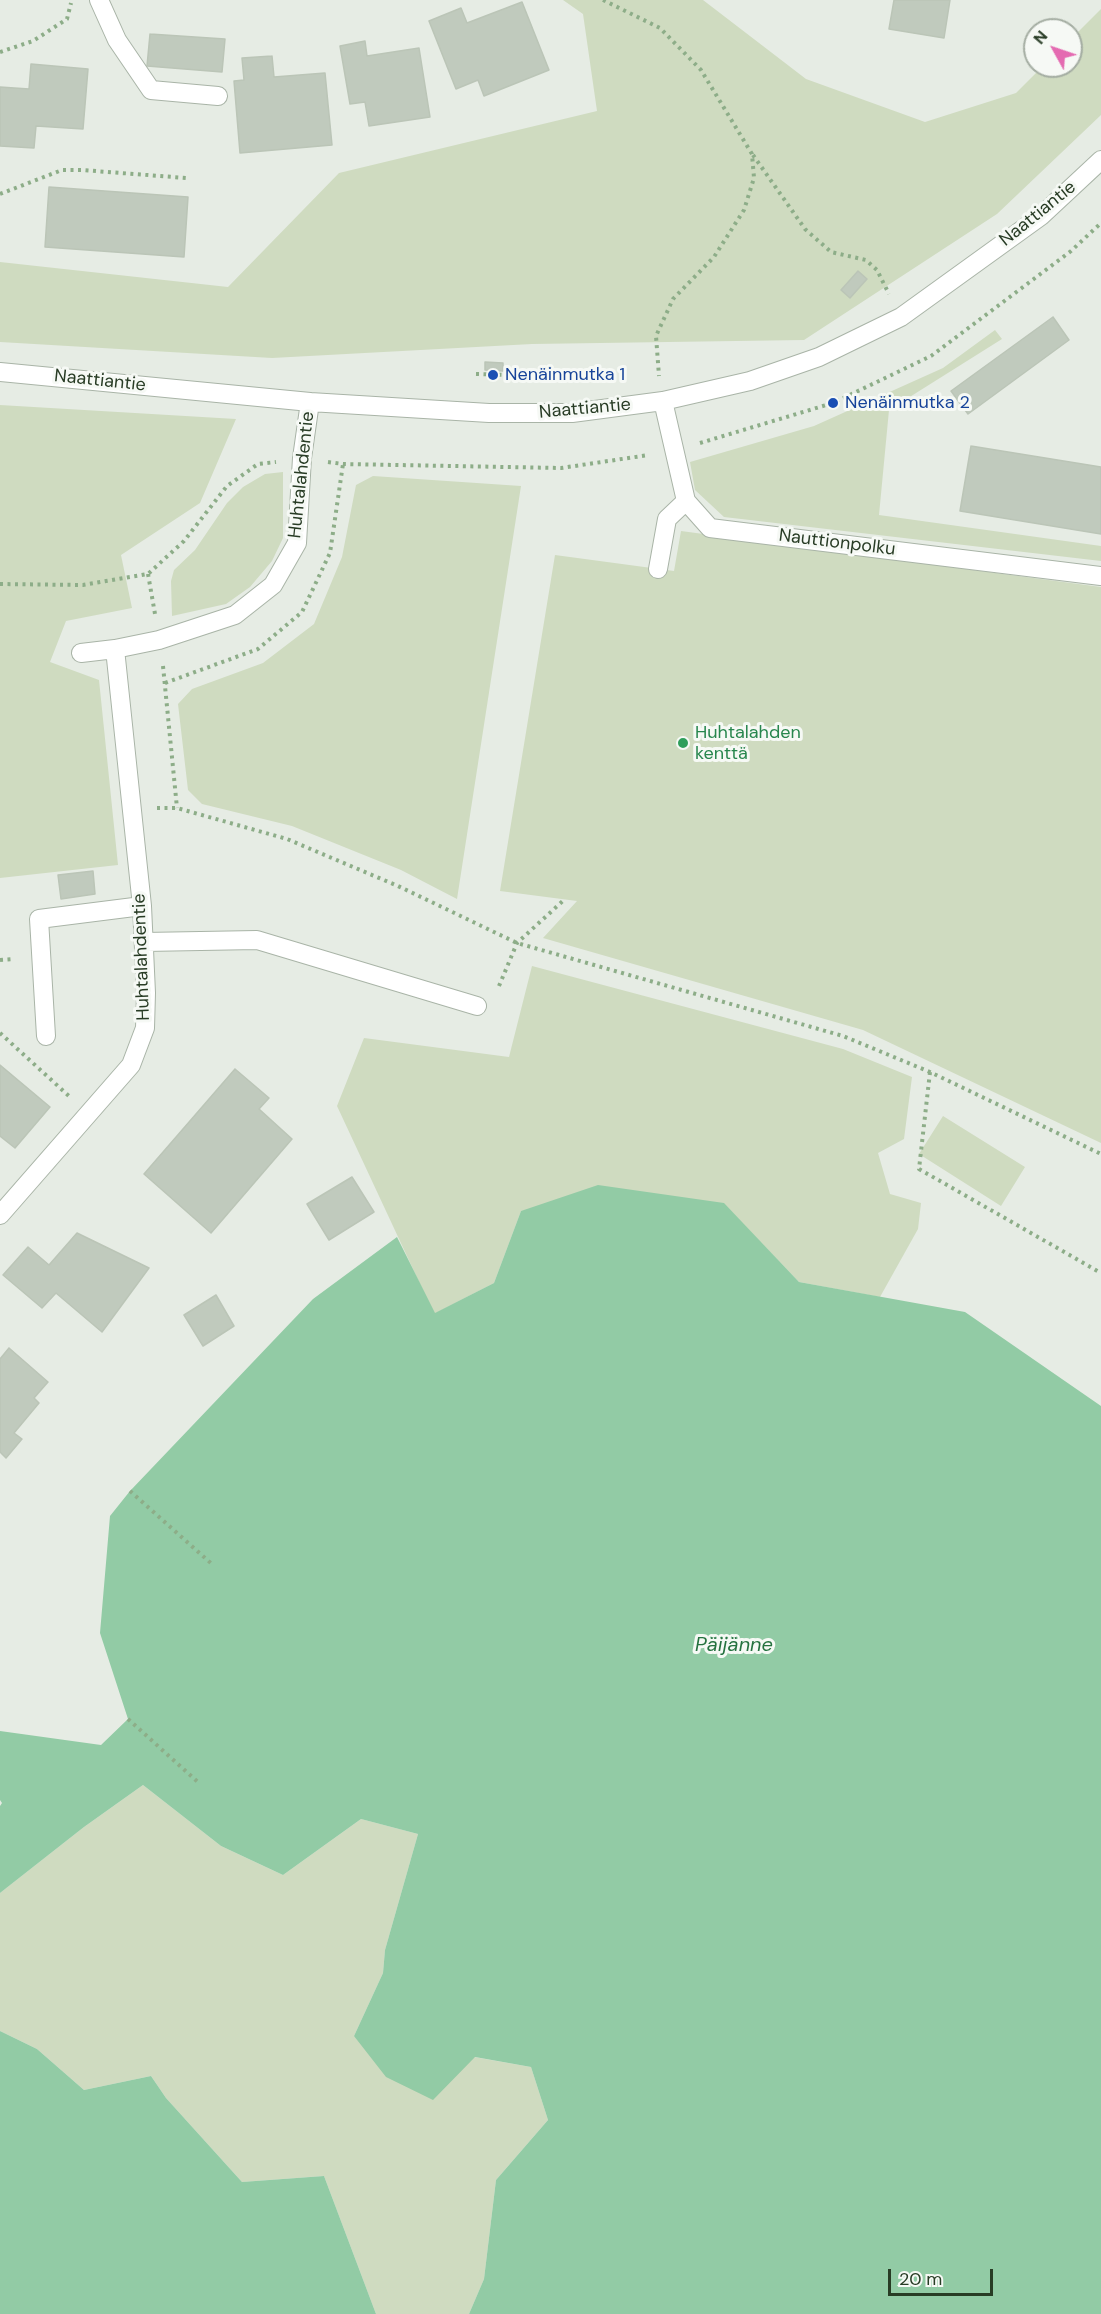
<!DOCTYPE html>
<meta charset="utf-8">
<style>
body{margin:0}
#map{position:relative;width:1101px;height:2314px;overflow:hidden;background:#e6ece4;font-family:"DM Sans",sans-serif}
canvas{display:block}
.north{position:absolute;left:1023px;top:18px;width:60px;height:60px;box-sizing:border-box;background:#f6f9f5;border:2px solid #a4ada2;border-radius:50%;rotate:310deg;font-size:16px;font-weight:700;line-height:24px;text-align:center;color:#283c25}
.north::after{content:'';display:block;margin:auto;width:21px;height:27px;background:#e46bb1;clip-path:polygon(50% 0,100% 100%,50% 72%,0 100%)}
.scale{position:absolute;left:888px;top:2269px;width:105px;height:27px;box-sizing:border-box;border:3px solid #283c25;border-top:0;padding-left:8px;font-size:18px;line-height:21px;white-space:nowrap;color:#283c25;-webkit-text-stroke:4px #f6f9f5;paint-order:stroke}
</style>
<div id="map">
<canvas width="1101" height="2314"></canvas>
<div class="north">N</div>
<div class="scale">20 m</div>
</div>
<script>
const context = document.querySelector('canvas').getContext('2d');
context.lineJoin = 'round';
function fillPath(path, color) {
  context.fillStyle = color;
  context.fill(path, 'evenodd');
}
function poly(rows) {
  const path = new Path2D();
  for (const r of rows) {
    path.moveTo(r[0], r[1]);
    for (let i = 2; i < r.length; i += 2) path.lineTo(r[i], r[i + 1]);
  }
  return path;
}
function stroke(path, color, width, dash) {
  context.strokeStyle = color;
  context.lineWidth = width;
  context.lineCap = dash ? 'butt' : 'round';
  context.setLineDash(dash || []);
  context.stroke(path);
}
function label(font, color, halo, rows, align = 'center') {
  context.font = font + ' "DM Sans",sans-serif';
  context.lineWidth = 6;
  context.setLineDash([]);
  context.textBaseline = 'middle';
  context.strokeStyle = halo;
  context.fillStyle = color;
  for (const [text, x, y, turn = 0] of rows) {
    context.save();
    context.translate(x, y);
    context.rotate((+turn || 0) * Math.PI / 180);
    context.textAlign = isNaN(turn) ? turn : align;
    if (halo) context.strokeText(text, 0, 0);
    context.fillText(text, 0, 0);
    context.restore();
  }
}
fillPath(poly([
 [563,0,703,0,806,79,925,122,1016,93,1043,66,1071,66,1071,39,1101,9,1101,115,997,214,804,340,532,344,272,358,0,342,0,262,228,287,339,173,597,111,583,14],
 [995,330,1002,339,889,410,879,515,1101,546,1101,561,724,517,695,490,690,462,814,426,943,368],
 [0,405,236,419,200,503,121,555,132,608,66,621,50,662,99,680,118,865,0,878],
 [283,472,283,538,272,561,250,587,226,604,172,616,171,581,174,570,195,550,227,503,243,487,265,474],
 [373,476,521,486,457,899,401,870,292,826,202,804,188,790,178,704,192,689,263,663,314,624,342,557,356,485],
 [681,531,1101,587,1101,1143,863,1030,543,938,577,901,500,891,555,555,674,571],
 [532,966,843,1049,912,1077,904,1139,878,1153,890,1194,921,1203,918,1229,880,1297,799,1282,723,1203,521,1211,494,1283,434,1314,337,1106,364,1038,509,1057],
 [943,1116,1025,1167,1001,1206,919,1154],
 [143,1785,221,1846,283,1875,361,1819,418,1834,385,1950,383,1973,354,2036,531,2067,548,2120,496,2180,484,2279,469,2314,376,2314,324,2176,242,2182,166,2098,151,2076,84,2090,37,2049,0,2031,0,1893,84,1827]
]), '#cfdbc0');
fillPath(poly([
 [598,1185,724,1203,799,1282,965,1312,1101,1406,1101,2314,469,2314,484,2279,496,2180,548,2120,531,2067,475,2057,433,2100,386,2077,354,2036,383,1973,385,1950,418,1834,361,1819,283,1875,221,1846,143,1785,84,1827,0,1893,0,1806,2,1803,0,1800,0,1731,101,1745,128,1719,100,1633,110,1516,130,1491,313,1299,397,1237,435,1313,494,1283,521,1211],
 [0,2031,37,2049,84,2090,151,2076,166,2098,242,2182,324,2176,376,2314,0,2314]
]), '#92cba5');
const building = poly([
 [894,0,950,0,944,38,889,29,894,0],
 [522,2,549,70,484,96,478,80,456,89,429,21,461,8,467,23,522,2],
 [150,34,225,39,222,72,147,66,150,34],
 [365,41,367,56,419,48,430,117,369,126,365,102,350,104,340,46,365,41],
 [272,56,274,77,325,73,332,145,240,153,234,81,244,80,242,58,272,56],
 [31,64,88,69,83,129,36,126,34,148,0,146,0,87,29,89,31,64],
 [49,187,188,197,184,257,45,247,49,187],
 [858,271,867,279,850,298,841,290,858,271],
 [1053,317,1069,340,968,414,951,391,1053,317],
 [485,362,503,363,503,371,485,370,485,362],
 [971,446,1101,467,1101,534,960,511,971,446],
 [93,871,95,894,61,899,58,875,93,871],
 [0,1065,50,1107,15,1148,0,1136,0,1065],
 [235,1069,269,1098,259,1109,292,1139,211,1233,144,1174,235,1069],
 [352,1177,374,1212,329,1240,307,1204,352,1177],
 [77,1233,149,1268,102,1332,56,1293,42,1308,3,1275,28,1247,49,1265,77,1233],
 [216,1295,234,1326,203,1346,184,1315,216,1295],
 [9,1348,48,1382,34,1398,39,1403,14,1433,22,1439,6,1458,0,1452,0,1359,9,1348]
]);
fillPath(building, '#c0cabd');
stroke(building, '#bbc5b7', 1.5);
const minor = poly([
 [99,0,117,40,151,90,218,96],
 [0,372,310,402,489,413,572,413,663,401,750,381,819,357,901,317,1041,216,1101,160],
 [663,401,686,501,710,528,1101,576],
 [658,569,667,519,686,501],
 [81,653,115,649],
 [144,942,257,940,477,1006],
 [46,1036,39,919,142,906],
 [0,1215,131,1065,145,1028,146,993,142,906,115,649,159,640,235,615,273,585,297,543,302,458,310,402]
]);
stroke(minor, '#a9b4a7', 20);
stroke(poly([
 [603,0,660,28,701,70,752,154,754,178,744,210,714,257,673,299,656,336,659,376],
 [0,52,33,41,67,19,71,3],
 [753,155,805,229,831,252,866,260,877,270,889,294],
 [0,194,62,170,82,170,186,178],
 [476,374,617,378],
 [700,443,833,403,931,356,1071,251,1101,223],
 [328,462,343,464,561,468,649,455],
 [148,574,155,614],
 [0,584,83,585,148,574,184,541,227,486,258,464,276,462],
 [163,666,177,808],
 [165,683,258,649,302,612,330,553,343,464],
 [157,808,177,808,287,839,398,886,517,943,843,1036,930,1072,1101,1154],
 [0,960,14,959],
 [499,986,517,943,565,899],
 [0,1033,70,1097],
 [930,1072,919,1169,1101,1273],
 [130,1491,213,1565],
 [128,1719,200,1784]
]), '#8dad88', 4, [3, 4.5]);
stroke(minor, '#fff', 18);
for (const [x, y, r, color] of [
 [493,375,6,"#1a4fb4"],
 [833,403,6,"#1a4fb4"],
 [683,743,6,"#2e9e5b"]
]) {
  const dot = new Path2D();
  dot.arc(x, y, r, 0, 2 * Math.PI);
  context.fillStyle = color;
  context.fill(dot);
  stroke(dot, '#f6f9f5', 2);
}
label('18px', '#283c25', '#f6f9f5', [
 ["Naattiantie",1038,214,-39],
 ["Naattiantie",100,381,6],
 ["Naattiantie",585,409,-5],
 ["Huhtalahdentie",302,475,-84],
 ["Nauttionpolku",837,543,7],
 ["Huhtalahdentie",142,957,-92]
]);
label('18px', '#164399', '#f6f9f5', [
 ["Nenäinmutka 1",505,375],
 ["Nenäinmutka 2",845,403]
], 'left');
label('18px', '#27864d', '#f6f9f5', [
 ["Huhtalahden",695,733],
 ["kenttä",695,754]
], 'left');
label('italic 20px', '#25723f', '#f6f9f5', [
 ["Päijänne",734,1646]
]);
</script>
